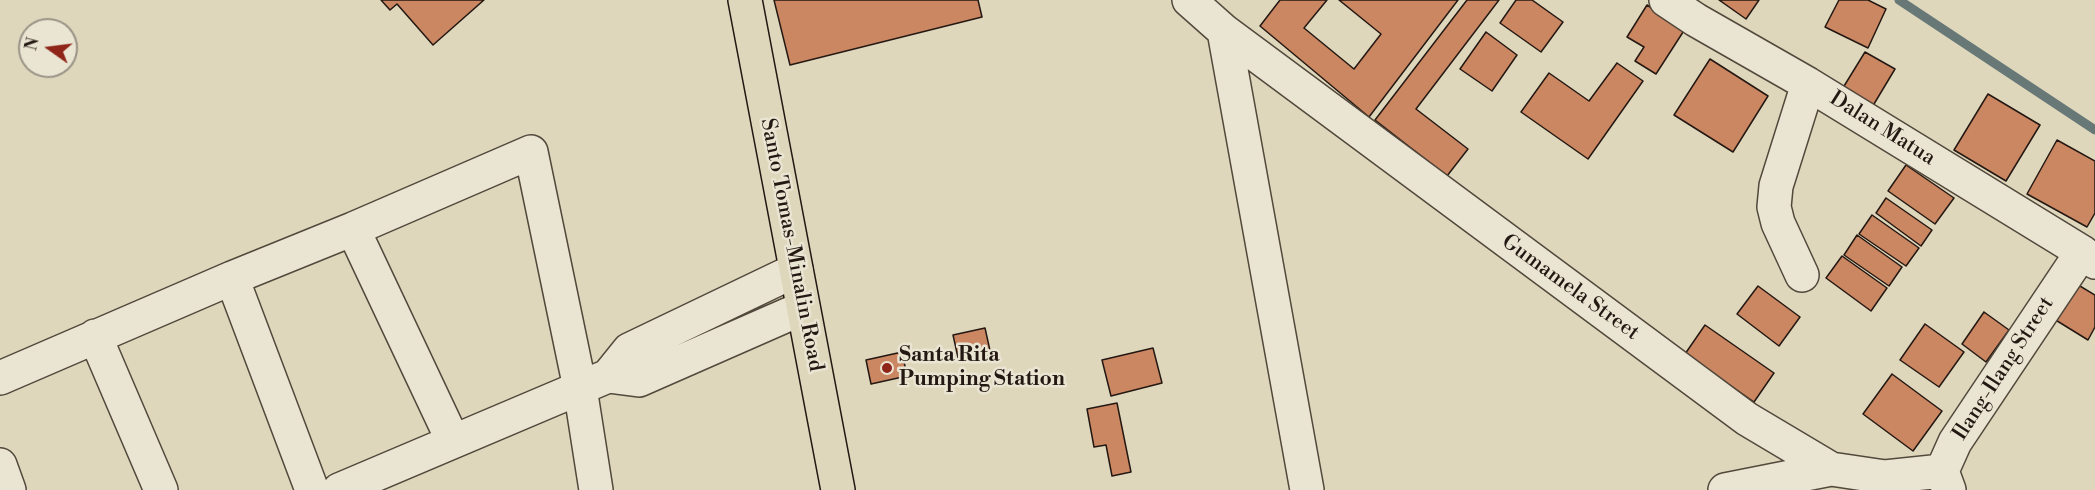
<!DOCTYPE html>
<style>
body{margin:0}
#map{position:relative;width:2095px;height:490px;overflow:hidden;background:#dfd7bc;font-family:"Libre Bodoni",serif}
canvas{display:block}
.north{position:absolute;left:18px;top:18px;width:60px;height:60px;box-sizing:border-box;background:#eae5d3;border:2px solid #9a9386;border-radius:50%;rotate:284deg;font-size:16px;font-weight:700;line-height:24px;text-align:center;color:#231812}
.north::after{content:'';display:block;margin:auto;width:21px;height:27px;background:#8f2418;clip-path:polygon(50% 0,100% 100%,50% 72%,0 100%)}
</style>
<div id="map">
<canvas width="2095" height="490"></canvas>
<div class="north">N</div>
</div>
<script>
const context = document.querySelector('canvas').getContext('2d');
context.lineJoin = 'round';
function poly(rows) {
  const path = new Path2D();
  for (const r of rows) {
    path.moveTo(r[0], r[1]);
    for (let i = 2; i < r.length; i += 2) path.lineTo(r[i], r[i + 1]);
  }
  return path;
}
function stroke(path, color, width, dash) {
  context.strokeStyle = color;
  context.lineWidth = width;
  context.lineCap = dash ? 'butt' : 'round';
  context.setLineDash(dash || []);
  context.stroke(path);
}
function fillPath(path, color) {
  context.fillStyle = color;
  context.fill(path, 'evenodd');
}
function label(font, color, halo, rows, align = 'center') {
  context.font = font + ' "Libre Bodoni",serif';
  context.lineWidth = 5;
  context.setLineDash([]);
  context.textBaseline = 'middle';
  context.strokeStyle = halo;
  context.fillStyle = color;
  for (const [text, x, y, turn = 0] of rows) {
    context.save();
    context.translate(x, y);
    context.rotate((+turn || 0) * Math.PI / 180);
    context.textAlign = isNaN(turn) ? turn : align;
    if (halo) context.strokeText(text, 0, 0);
    context.fillText(text, 0, 0);
    context.restore();
  }
}
stroke(poly([
 [1899,0,2095,130]
]), '#677876', 9);
const building = poly([
 [381,0,484,0,433,45,397,4,390,10,381,0],
 [774,0,978,0,982,17,790,65,774,0],
 [1280,0,1327,0,1304,28,1354,69,1381,34,1339,0,1458,0,1369,117,1260,26,1280,0],
 [1467,0,1499,0,1416,109,1468,149,1447,176,1375,120,1467,0],
 [1516,0,1532,0,1563,22,1541,52,1500,23,1516,0],
 [1719,0,1759,0,1746,19,1719,0],
 [1839,0,1868,0,1886,9,1868,48,1825,27,1839,0],
 [1647,5,1685,29,1656,74,1635,61,1644,47,1627,37,1647,5],
 [1486,32,1517,55,1492,91,1460,69,1486,32],
 [1865,52,1895,69,1871,109,1841,91,1865,52],
 [1710,59,1768,96,1733,152,1674,115,1710,59],
 [1617,63,1643,81,1588,159,1521,112,1549,73,1589,101,1617,63],
 [1988,94,2040,125,2006,181,1954,150,1988,94],
 [2057,140,2095,161,2095,213,2087,227,2027,194,2057,140],
 [1906,165,1954,198,1935,224,1888,191,1906,165],
 [1886,198,1932,230,1921,246,1876,213,1886,198],
 [1872,215,1919,248,1906,266,1859,234,1872,215],
 [1857,235,1902,267,1889,286,1844,255,1857,235],
 [1842,256,1887,288,1871,311,1826,278,1842,256],
 [2075,283,2095,295,2095,327,2088,340,2054,319,2075,283],
 [1758,286,1800,317,1779,346,1737,314,1758,286],
 [1984,312,2009,330,1986,362,1962,344,1984,312],
 [1925,324,1964,352,1939,387,1900,360,1925,324],
 [1705,325,1774,373,1754,402,1685,354,1705,325],
 [985,328,991,355,959,362,953,335,985,328],
 [1153,348,1162,383,1111,396,1102,360,1153,348],
 [902,352,907,376,871,384,866,360,902,352],
 [1892,374,1942,411,1913,451,1863,414,1892,374],
 [1117,403,1131,472,1112,476,1106,445,1094,447,1087,409,1117,403]
]);
fillPath(building, '#cb8662');
stroke(building, '#231812', 1.5);
const minor = poly([
 [1189,0,1224,31,1747,419,1831,469,1885,477,1942,471],
 [1666,0,1696,20,1808,84,2082,252,2095,262],
 [1224,31,1307,490],
 [353,229,453,441],
 [1802,275,1778,223,1774,207,1776,186,1808,84],
 [232,278,312,490],
 [95,336,161,490],
 [608,376,629,350,796,270],
 [0,378,232,278,353,229,531,152,580,388,596,490],
 [0,465,9,490],
 [339,490,608,376,639,380,803,308],
 [1725,490,1831,469],
 [1949,490,1942,471,1955,442,2082,252]
]);
const major = poly([
 [745,0,838,490]
]);
stroke(minor, '#52483c', 36);
stroke(major, '#231812', 36);
stroke(minor, '#eae5d3', 33);
stroke(major, '#dfd7bc', 33);
for (const [x, y, r, color] of [
 [887,368,6,"#8f2418"]
]) {
  const dot = new Path2D();
  dot.arc(x, y, r, 0, 2 * Math.PI);
  context.fillStyle = color;
  context.fill(dot);
  stroke(dot, '#eae5d3', 2);
}
label('21px', '#231812', '#eae5d3', [
 ["Dalan Matua",1882,129,32],
 ["Santo Tomas-Minalin Road",791,245,79],
 ["Gumamela Street",1570,288,36],
 ["Ilang-Ilang Street",2004,369,-57]
]);
label('bold 21px', '#231812', '#eae5d3', [
 ["Santa Rita",899,356],
 ["Pumping Station",899,380]
], 'left');
</script>
